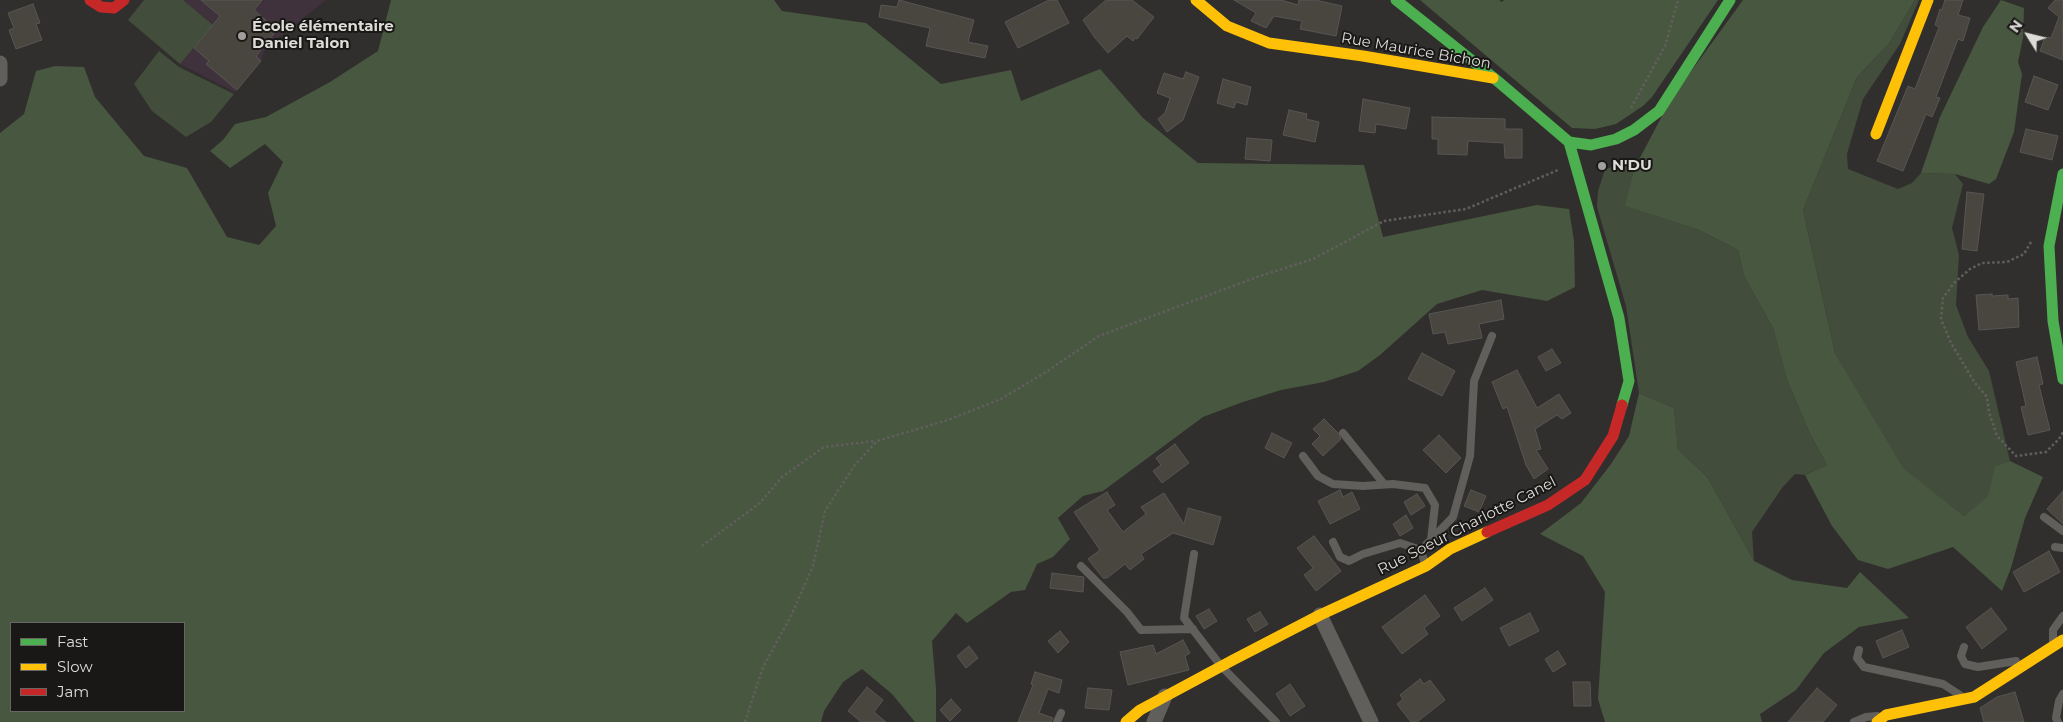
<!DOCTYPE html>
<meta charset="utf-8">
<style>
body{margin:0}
#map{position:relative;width:2063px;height:722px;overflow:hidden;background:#312f2d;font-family:Montserrat,sans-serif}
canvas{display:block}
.legend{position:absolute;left:10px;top:622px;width:175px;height:90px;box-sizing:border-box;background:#191816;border:1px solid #676664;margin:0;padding:6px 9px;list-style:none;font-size:15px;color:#dddcd9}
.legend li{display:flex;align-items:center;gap:10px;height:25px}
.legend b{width:25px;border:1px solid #676664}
.north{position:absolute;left:2003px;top:10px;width:50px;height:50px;-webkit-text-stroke:4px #191816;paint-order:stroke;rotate:306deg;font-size:14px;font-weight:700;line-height:20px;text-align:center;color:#dddcd9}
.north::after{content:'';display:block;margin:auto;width:18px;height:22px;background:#dddcd9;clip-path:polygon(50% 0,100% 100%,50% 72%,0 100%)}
</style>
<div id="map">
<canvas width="2063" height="722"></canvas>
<ul class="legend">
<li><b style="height:6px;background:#4caf50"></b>Fast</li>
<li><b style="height:6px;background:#ffc107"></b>Slow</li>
<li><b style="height:6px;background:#c62828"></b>Jam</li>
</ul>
<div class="north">N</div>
</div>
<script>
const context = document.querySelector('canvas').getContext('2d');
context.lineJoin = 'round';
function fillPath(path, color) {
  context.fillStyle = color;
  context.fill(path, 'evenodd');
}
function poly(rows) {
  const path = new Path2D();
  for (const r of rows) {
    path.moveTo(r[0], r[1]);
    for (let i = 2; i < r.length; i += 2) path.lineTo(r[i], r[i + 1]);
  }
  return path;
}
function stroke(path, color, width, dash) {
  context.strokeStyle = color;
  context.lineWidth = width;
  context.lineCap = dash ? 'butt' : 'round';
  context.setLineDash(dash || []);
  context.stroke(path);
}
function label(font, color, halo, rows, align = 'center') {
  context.font = font + ' Montserrat,sans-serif';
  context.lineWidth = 4;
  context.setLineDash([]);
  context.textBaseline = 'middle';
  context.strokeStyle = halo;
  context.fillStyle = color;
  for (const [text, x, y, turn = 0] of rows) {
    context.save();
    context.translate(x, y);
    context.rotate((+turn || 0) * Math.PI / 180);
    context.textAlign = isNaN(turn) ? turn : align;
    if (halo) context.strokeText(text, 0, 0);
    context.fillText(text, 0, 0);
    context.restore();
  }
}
fillPath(poly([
 [183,0,326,0,265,48,261,61,235,92,180,64,213,25]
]), '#40323c');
fillPath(poly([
 [144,0,183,0,213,25,180,64,128,20],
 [1915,0,1919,0,1900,44,1863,99,1847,154,1848,169,1898,189,1912,183,1921,173,1955,174,1963,184,1952,228,1959,255,1956,305,1968,337,1989,371,2010,461,1996,466,1989,496,1964,516,1902,468,1835,353,1803,210,1857,77,1888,45],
 [159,51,179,67,234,94,211,122,186,137,152,111,134,84],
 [1633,161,1634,169,1626,206,1699,230,1738,250,1744,276,1773,328,1787,380,1810,434,1827,465,1805,475,1795,474,1782,488,1752,532,1754,561,1708,478,1678,449,1674,408,1639,393,1626,306,1597,207,1598,191,1605,169]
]), '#424d3b');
fillPath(poly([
 [391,0,774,0,782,11,866,23,941,84,1011,70,1021,101,1100,69,1143,118,1198,163,1364,165,1383,237,1537,205,1569,209,1574,241,1575,287,1547,301,1482,290,1437,304,1380,355,1358,371,1324,382,1281,390,1240,403,1203,417,1103,491,1083,496,1058,518,1070,539,1053,557,1037,564,1025,590,1011,592,967,623,956,613,932,641,936,689,936,722,915,722,892,694,862,669,843,682,824,711,821,722,0,722,0,133,24,114,36,71,55,66,84,67,95,97,144,156,187,168,227,237,259,245,276,226,268,193,283,162,265,144,230,168,210,151,223,140,235,124,266,117,330,82,378,51],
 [11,623,184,623,184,711,11,711],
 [1420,0,1499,0,1502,2,1504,0,1718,0,1652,97,1643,106,1616,124,1595,129,1572,128],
 [1743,0,1915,0,1888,45,1857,77,1803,210,1835,353,1903,468,1964,516,1988,496,1995,466,2010,461,2043,477,2025,518,2011,568,2002,591,1953,547,1888,569,1858,560,1832,526,1805,475,1827,465,1810,434,1787,380,1773,328,1744,276,1738,250,1699,230,1625,206,1634,169,1671,99],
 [2001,0,2024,8,2023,38,2018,62,2022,74,2014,132,1996,179,1989,184,1955,174,1921,173,1940,117,1983,27],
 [1639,393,1674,408,1678,449,1708,478,1754,561,1792,580,1847,588,1860,572,1909,618,1859,627,1824,653,1796,690,1760,714,1762,722,1605,722,1598,699,1605,592,1583,556,1540,534,1581,503,1611,464,1629,436]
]), '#48573f');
const building = poly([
 [201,0,262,0,254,10,277,30,256,56,261,61,237,90,206,64,209,61,194,48,220,16,201,0],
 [899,0,974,20,968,42,988,46,985,58,926,46,930,28,879,17,881,5,897,7,899,0],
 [1049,0,1057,0,1069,23,1018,48,1005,22,1049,0],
 [1106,0,1132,0,1154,17,1137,39,1135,38,1133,41,1127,36,1108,53,1095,38,1083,20,1106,0],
 [1234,0,1281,0,1298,5,1299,0,1315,0,1342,6,1336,36,1300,29,1302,21,1274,16,1266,28,1251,21,1256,13,1234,0],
 [1945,0,1963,0,1958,15,1970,18,1963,41,1958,39,1936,97,1940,98,1932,117,1926,114,1903,171,1877,161,1908,86,1915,89,1939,27,1935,25,1940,9,1942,10,1945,0],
 [2055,0,2063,0,2063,60,2040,51,2045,37,2051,38,2059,17,2048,8,2055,0],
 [33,4,40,23,36,24,42,40,16,49,9,30,14,28,8,13,33,4],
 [1186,72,1199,77,1183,120,1167,132,1158,119,1165,113,1170,98,1157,93,1164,73,1183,79,1186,72],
 [2034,76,2058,85,2048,110,2025,102,2034,76],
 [1223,79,1251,87,1247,105,1236,102,1234,108,1217,103,1223,79],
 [1363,99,1410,108,1406,129,1376,124,1375,133,1359,131,1363,99],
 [1289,110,1307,114,1306,119,1319,122,1315,142,1283,135,1289,110],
 [1432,117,1505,119,1505,129,1522,129,1522,158,1505,158,1504,143,1468,141,1467,155,1438,154,1438,139,1432,139,1432,117],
 [2026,129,2058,136,2052,160,2020,152,2026,129],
 [1247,138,1272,140,1270,161,1245,159,1247,138],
 [1967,192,1984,194,1977,251,1962,249,1967,192],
 [1992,294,1992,296,2008,295,2008,299,2018,298,2019,327,1979,330,1976,295,1992,294],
 [1501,300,1504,319,1479,324,1482,338,1448,344,1445,332,1433,334,1429,314,1501,300],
 [1552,349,1561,363,1546,371,1538,357,1552,349],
 [1422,353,1455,371,1442,396,1408,379,1422,353],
 [2037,357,2043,384,2039,385,2050,430,2028,435,2021,407,2026,406,2016,362,2037,357],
 [1517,370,1537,408,1559,394,1571,413,1562,419,1557,415,1535,429,1541,449,1536,450,1548,469,1534,479,1526,465,1507,407,1503,409,1492,382,1517,370],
 [1324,419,1338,433,1341,439,1323,456,1312,444,1320,436,1313,429,1324,419],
 [1272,433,1292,443,1284,458,1265,448,1272,433],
 [1439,435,1461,458,1446,473,1423,450,1439,435],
 [1175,444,1189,463,1162,483,1153,471,1161,465,1156,458,1175,444],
 [1340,490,1343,497,1352,492,1360,509,1330,524,1318,501,1340,490],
 [1471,490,1486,496,1479,512,1464,506,1471,490],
 [2063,491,2063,524,2047,509,2063,491],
 [1107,492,1115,505,1107,510,1123,532,1146,514,1141,507,1164,493,1184,524,1188,508,1221,517,1213,545,1173,533,1141,554,1144,559,1130,570,1125,564,1107,578,1103,578,1088,559,1100,550,1074,512,1107,492],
 [1417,494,1425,506,1411,515,1404,502,1417,494],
 [1406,515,1413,528,1400,536,1393,524,1406,515],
 [1314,536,1341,571,1316,591,1304,575,1313,568,1297,548,1314,536],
 [2049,551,2060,572,2024,592,2013,572,2049,551],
 [1052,573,1084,577,1083,592,1050,588,1052,573],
 [1485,588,1493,600,1462,621,1454,608,1485,588],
 [1425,595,1440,616,1424,628,1428,634,1402,654,1382,627,1425,595],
 [1991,608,2007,629,1982,649,1966,627,1991,608],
 [1209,609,1217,621,1204,629,1196,616,1209,609],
 [1260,612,1268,624,1255,632,1247,619,1260,612],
 [1530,613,1539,631,1509,646,1500,628,1530,613],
 [1902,630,1909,647,1883,658,1876,641,1902,630],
 [1060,631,1069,642,1058,653,1048,641,1060,631],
 [1183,640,1190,653,1185,656,1189,670,1128,685,1120,652,1153,645,1156,654,1183,640],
 [969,646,978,658,966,668,957,656,969,646],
 [1558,651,1566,664,1553,672,1545,659,1558,651],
 [1035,672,1062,680,1059,693,1048,689,1039,713,1053,718,1051,722,1018,722,1033,685,1031,684,1035,672],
 [1420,679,1424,684,1430,680,1445,700,1417,722,1411,722,1397,704,1403,699,1400,695,1420,679],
 [1573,682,1590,682,1591,706,1574,706,1573,682],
 [1290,684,1305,706,1290,716,1276,694,1290,684],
 [867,687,883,700,874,712,886,722,861,722,848,711,867,687],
 [1088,688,1112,690,1109,710,1085,708,1088,688],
 [1817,688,1837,705,1823,722,1788,722,1817,688],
 [2015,692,2024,722,1984,722,1980,708,1997,697,2015,692],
 [951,699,961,710,950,721,940,710,951,699]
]);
fillPath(building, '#49463f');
stroke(building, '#575654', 1);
stroke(poly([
 [1631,108,1665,46,1678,0],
 [2031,242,2024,254,2007,262,1982,263,1970,269,1954,283,1943,298,1941,319,1951,343,1975,383,1987,397,1989,412,1997,436,2016,456,2046,452,2059,439,2063,432],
 [702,546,760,503,782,477,824,447,875,441],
 [745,722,763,667,791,616,813,566,825,511,854,466,877,441,948,420,1001,399,1046,372,1099,336,1257,277,1313,259,1384,221,1466,209,1558,170]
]), '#615f5d', 2.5, [2.5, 2.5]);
stroke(poly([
 [1343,433,1384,484],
 [1303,456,1318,476,1333,484,1363,486,1393,484,1425,488,1435,505,1431,540],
 [2044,517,2063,531],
 [1333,542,1340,557,1349,561,1363,554,1400,543,1421,550],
 [2055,547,2063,548],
 [1194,554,1184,618,1221,666,1276,722],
 [1425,564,1421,550,1453,517,1470,456,1474,381,1492,336],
 [1081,566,1127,612,1141,630,1193,629],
 [2053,642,2053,630,2063,616],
 [1964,647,1961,656,1965,664,1978,667,2016,661],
 [1859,650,1857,658,1864,667,1943,684,1960,695],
 [1057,722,1061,713],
 [1854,722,1866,717,1877,716],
 [2058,722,2056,718,2059,701,2063,694]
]), '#615f5b', 8);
stroke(poly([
 [0,63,0,79],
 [1320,615,1371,722],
 [1154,722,1165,696]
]), '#615f5b', 15);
stroke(poly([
 [1396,0,1494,78,1569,142,1591,145,1616,139,1634,130,1659,111,1730,0],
 [1569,142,1619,318,1629,381,1622,405],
 [2063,174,2049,246,2053,321,2063,379]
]), '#4caf50', 11);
stroke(poly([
 [1196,0,1227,26,1269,43,1363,56,1493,78],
 [1876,134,1928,0],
 [1126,722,1140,710,1233,660,1320,615,1426,566,1450,549,1487,532],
 [1877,722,1886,715,1974,697,2063,640]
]), '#ffc107', 11);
stroke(poly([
 [90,0,101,7,114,8,124,0],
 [1487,532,1548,505,1585,480,1613,436,1622,405]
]), '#c62828', 11);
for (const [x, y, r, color] of [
 [242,36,5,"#a19f9d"],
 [1602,166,5,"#a19f9d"]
]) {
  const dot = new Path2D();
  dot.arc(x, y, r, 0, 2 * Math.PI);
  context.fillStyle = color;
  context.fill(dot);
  stroke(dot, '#191816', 2);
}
label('bold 15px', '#dddcd9', '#191816', [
 ["École élémentaire",252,27],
 ["Daniel Talon",252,44],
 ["N'DU",1612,166]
], 'left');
label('15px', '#dddcd9', '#191816', [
 ["Rue Maurice Bichon",1416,51,10],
 ["Rue Soeur Charlotte Canel",1467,526,-27]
]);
</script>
